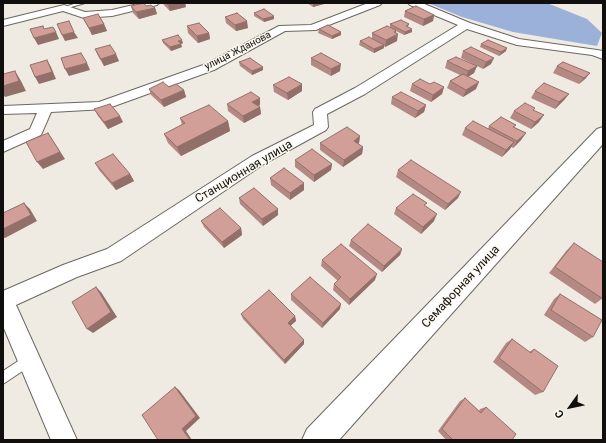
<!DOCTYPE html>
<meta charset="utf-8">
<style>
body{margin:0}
#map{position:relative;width:606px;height:443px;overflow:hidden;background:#efebe3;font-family:Roboto,sans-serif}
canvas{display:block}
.frame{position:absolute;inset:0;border:4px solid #100f0d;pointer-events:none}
.north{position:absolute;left:550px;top:387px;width:40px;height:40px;-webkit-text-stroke:3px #fcf8f0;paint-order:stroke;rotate:237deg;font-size:11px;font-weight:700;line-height:16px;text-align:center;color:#100f0d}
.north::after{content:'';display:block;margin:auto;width:14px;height:18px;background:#100f0d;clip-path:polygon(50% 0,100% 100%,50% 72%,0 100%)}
</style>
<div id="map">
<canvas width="606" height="443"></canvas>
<div class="frame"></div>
<div class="north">С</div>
</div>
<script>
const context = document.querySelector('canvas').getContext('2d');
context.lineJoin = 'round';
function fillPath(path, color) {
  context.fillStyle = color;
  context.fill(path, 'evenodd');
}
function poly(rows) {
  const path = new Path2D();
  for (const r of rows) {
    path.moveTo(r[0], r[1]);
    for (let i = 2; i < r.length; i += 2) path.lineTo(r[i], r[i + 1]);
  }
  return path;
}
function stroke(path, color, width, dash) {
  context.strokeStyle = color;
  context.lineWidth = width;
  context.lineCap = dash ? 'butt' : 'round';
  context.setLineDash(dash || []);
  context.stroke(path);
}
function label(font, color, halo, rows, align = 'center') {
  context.font = font + ' Roboto,sans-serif';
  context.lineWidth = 3;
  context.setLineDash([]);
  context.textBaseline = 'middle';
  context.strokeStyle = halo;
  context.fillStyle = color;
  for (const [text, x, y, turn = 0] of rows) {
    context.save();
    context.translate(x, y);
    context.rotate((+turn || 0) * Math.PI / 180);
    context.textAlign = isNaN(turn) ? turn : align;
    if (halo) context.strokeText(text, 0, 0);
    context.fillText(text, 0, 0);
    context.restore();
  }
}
fillPath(poly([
 [428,3,547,3,587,19,602,33,597,46,513,32,462,17]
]), '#9cb1d9');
const lane = poly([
 [77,3,85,3,64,9,62,8,77,3],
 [29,354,33,356,35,360,33,364,3,384,3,371,29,354]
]);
const street = poly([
 [142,3,159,3,157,5,112,16,84,18,63,11,3,26,3,20,64,5,85,12,112,10,142,3],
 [368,3,382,3,380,5,316,30,285,31,214,70,106,109,51,112,41,135,3,152,3,141,30,129,37,113,3,114,3,106,99,102,206,64,279,26,311,25,368,3],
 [408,3,422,3,470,23,519,39,597,50,603,51,603,59,592,55,517,45,467,29,365,94,327,114,328,127,326,130,264,164,121,261,77,277,16,305,77,440,51,440,3,326,3,291,63,265,107,249,252,156,314,125,313,112,315,109,355,88,458,25,410,5,408,3]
]);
const secondary = poly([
 [603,127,603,144,339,440,302,440,307,429,597,129,603,127]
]);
stroke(lane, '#6b6862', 2);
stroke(street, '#6b6862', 2);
stroke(secondary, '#6b6862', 2);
fillPath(lane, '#fff');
fillPath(street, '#fff');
fillPath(secondary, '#fff');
fillPath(poly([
 [163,3,185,3,186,7,170,11,164,5],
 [307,3,324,3,324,4,313,7],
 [131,6,146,6,155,8,157,14,139,19,133,13],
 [405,11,434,15,433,21,423,26,404,17],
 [254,13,274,19,264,22,254,16],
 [225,17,248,28,236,31,226,23],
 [83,18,104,24,107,31,92,35],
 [390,24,409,24,408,27,412,32,404,35,396,31,397,41,385,47,384,46,384,48,374,53,359,45,360,41,372,38,372,33,390,27],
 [187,26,209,33,210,39,198,43,188,33],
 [319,29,341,35,332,39,318,33],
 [162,40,183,43,181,44,182,47,171,51,163,43],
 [481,44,506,51,499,56,480,47],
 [95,49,119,61,104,66,98,56],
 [463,51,491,64,483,69,461,58],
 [311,58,340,71,331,76,311,65],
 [447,61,477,66,474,73,468,77,476,89,463,97,447,88,450,81,460,75,445,68],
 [239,62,263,67,263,70,252,75,240,66],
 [557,66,590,73,585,79,579,84,553,73],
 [412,84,444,87,442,94,431,102,410,91],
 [273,85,302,91,288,100,274,92],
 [169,87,184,90,186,97,164,107,151,95,149,89],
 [535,91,569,94,564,100,555,109,531,98],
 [392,97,426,105,424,112,415,118,391,104],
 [227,104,260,105,258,106,260,107,261,114,244,123,228,111],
 [535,108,534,110,539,122,531,129,510,118,514,111],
 [94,109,123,122,108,129,98,116],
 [180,118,228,121,230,131,181,156,168,143,164,134,182,125],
 [516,125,514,127,526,133,521,140,513,148,511,147,510,149,502,157,462,135,465,128,488,129,489,126],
 [360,136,359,143,358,144,363,147,362,154,343,167,320,150,320,143],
 [295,160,332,164,331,170,314,182,295,167],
 [95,163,130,174,134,181,116,190,99,170],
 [398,170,458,198,445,210,396,177],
 [270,178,304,190,290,200,271,185],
 [239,198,278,215,263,226,240,204],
 [396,208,434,221,421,234,394,214],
 [201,221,241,228,242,235,224,248,204,227],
 [351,240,402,249,400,255,382,272,349,246],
 [574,243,603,298,595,304,549,273,567,250],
 [322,260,375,280,349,305,333,290,334,284,338,281,321,266],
 [291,294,340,309,322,328,291,300],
 [560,294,593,337,585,342,544,315,554,299],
 [241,314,295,316,296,321,290,326,304,340,304,344,285,364,243,319],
 [512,339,529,352,534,349,543,392,535,395,493,362,506,343],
 [465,398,479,411,480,409,486,407,512,440,446,440,438,431,460,401]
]), '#b58983');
fillPath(poly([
 [174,3,185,3,186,7,170,11,168,5],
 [313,3,324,3,324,4,313,7],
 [155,8,157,14,139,19,136,12],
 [434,15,433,21,423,26,424,19],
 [274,16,274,19,264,22,263,19],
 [247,21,248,28,236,31,235,25],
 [104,24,107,31,92,35,89,28],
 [412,29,412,32,404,35,405,32],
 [396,30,395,36,398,34,397,41,385,47,386,40],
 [56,32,59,39,38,45,34,38],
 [74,32,78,38,65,41,62,35],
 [341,32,341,35,332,39,332,36],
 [209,33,210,39,198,43,197,36],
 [182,40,183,43,181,44,182,47,171,51,170,47,178,41],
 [384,45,384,48,374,53,374,49],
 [507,48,506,51,499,56,501,52],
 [116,54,119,61,104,66,101,59],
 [494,58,491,64,483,69,486,62],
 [47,60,51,67,56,79,39,84,35,77],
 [87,63,90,70,69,76,65,69],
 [341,64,340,71,331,76,331,69],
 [477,66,474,73,466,78,468,71],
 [263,67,263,70,252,75,252,71],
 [15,71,21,81,26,91,5,97,3,94,3,86],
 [590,73,585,79,579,84,584,78],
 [479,82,476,89,463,97,466,90],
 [302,84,302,91,288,100,287,93],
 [444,87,442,94,431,102,433,95],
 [184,90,186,97,164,107,161,100],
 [569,94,564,100,555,109,559,102],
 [260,98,260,105,253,108,252,102],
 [426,105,424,112,415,118,418,111],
 [260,107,261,114,244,123,243,116],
 [544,115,539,122,531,129,535,122],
 [120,116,123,122,108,129,104,122],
 [228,121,230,131,181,156,177,147],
 [48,133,65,159,43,169,37,162],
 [526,133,521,140,513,148,517,141],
 [360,136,359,143,353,148,354,141],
 [514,142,510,149,502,157,506,150],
 [363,147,362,154,343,167,344,160],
 [332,164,331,170,314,182,314,175],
 [130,174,134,181,116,190,112,183],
 [304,183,304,190,290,200,290,193],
 [461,192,458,198,445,210,448,204],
 [24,203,30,209,37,221,5,238,3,237,3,229],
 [278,209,278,215,263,226,262,219],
 [437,214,434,221,421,234,423,227],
 [241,228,242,235,224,248,222,242],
 [402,249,400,255,382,272,384,266],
 [377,274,375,280,349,305,350,299],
 [96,287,101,292,117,317,93,333,87,329],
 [341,304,340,309,322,328,323,323],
 [295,316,296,321,288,328,288,323],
 [304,340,304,344,285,364,284,360],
 [175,387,179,390,200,418,186,431,192,440,190,440,182,429]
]), '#936f6a');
const building = poly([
 [144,3,146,6,151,5,155,8,136,12,131,6,144,3],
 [166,3,174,3,168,5,166,3],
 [416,6,434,15,424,19,405,11,416,6],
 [264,9,274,16,263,19,254,13,264,9],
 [237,13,247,21,235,25,225,17,237,13],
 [98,14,104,24,89,28,83,18,98,14],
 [401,20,409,24,406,26,412,29,405,32,390,24,401,20],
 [69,21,74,32,62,35,57,24,69,21],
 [199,23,209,33,197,36,187,26,199,23],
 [328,25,341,32,332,36,319,29,328,25],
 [43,26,44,29,53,27,56,32,34,38,30,29,43,26],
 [387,26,396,30,394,32,398,34,386,40,372,33,387,26],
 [178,35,182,40,178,41,181,44,170,47,162,40,178,35],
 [369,37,384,45,374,49,360,41,369,37],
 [488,40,507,48,501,52,481,44,488,40],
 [110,45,116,54,101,59,95,49,110,45],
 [471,47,494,58,486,62,463,51,471,47],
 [81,53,87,63,65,69,61,58,81,53],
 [321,53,341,64,331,69,311,58,321,53],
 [456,57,477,66,468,71,447,61,456,57],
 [250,58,263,67,252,71,239,62,250,58],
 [47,60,52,72,35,77,30,65,47,60],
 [563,62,590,73,584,78,557,66,563,62],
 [15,71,19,81,3,86,3,74,15,71],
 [463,74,479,82,466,90,450,81,463,74],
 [289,77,302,84,287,93,273,85,289,77],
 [420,79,430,84,434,82,444,87,433,95,412,84,420,79],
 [163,82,169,87,176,84,184,90,161,100,149,89,163,82],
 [544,83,569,94,559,102,535,91,544,83],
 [251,92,260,98,252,102,260,107,243,116,227,104,251,92],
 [401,92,426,105,418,111,392,97,401,92],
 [525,103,535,108,533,110,544,115,535,122,514,111,525,103],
 [110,104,120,116,104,122,94,109,110,104],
 [209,105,228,121,177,147,164,134,185,123,180,118,209,105],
 [501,117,516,125,513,127,526,133,517,141,489,126,501,117],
 [473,121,514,142,506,150,465,128,473,121],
 [347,127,360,136,354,141,363,147,344,160,320,143,347,127],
 [48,133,60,152,37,162,26,142,48,133],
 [312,149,332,164,314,175,295,160,312,149],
 [113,154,130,174,112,183,95,163,113,154],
 [411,160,461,192,448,204,398,170,411,160],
 [284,168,304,183,290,193,270,178,284,168],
 [254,188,278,209,262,219,239,198,254,188],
 [413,194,427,203,424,205,437,214,423,227,396,208,413,194],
 [24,203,31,215,3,229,3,213,24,203],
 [220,208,241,228,222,242,201,221,220,208],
 [368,224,402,249,384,266,351,240,368,224],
 [574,243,603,262,603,299,555,267,574,243],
 [341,244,377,274,350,299,334,284,341,277,322,260,341,244],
 [310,277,341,304,323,323,291,294,310,277],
 [96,287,111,312,87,329,72,302,96,287],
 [269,290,295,316,288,323,304,340,284,360,241,314,269,290],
 [560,294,602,320,593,337,551,310,560,294],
 [512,339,531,353,534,349,558,366,543,392,499,358,512,339],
 [175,387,196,416,182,429,190,440,158,440,142,415,175,387],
 [465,398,481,413,486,407,516,434,512,440,453,440,442,429,465,398]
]);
fillPath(building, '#d29f98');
stroke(building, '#936f6a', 1);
label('10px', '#100f0d', '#fcf8f0', [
 ["улица Жданова",238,51,-27]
]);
label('12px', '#100f0d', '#fcf8f0', [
 ["Станционная улица",244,172,-31],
 ["Семафорная улица",461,287,-47]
]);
</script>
